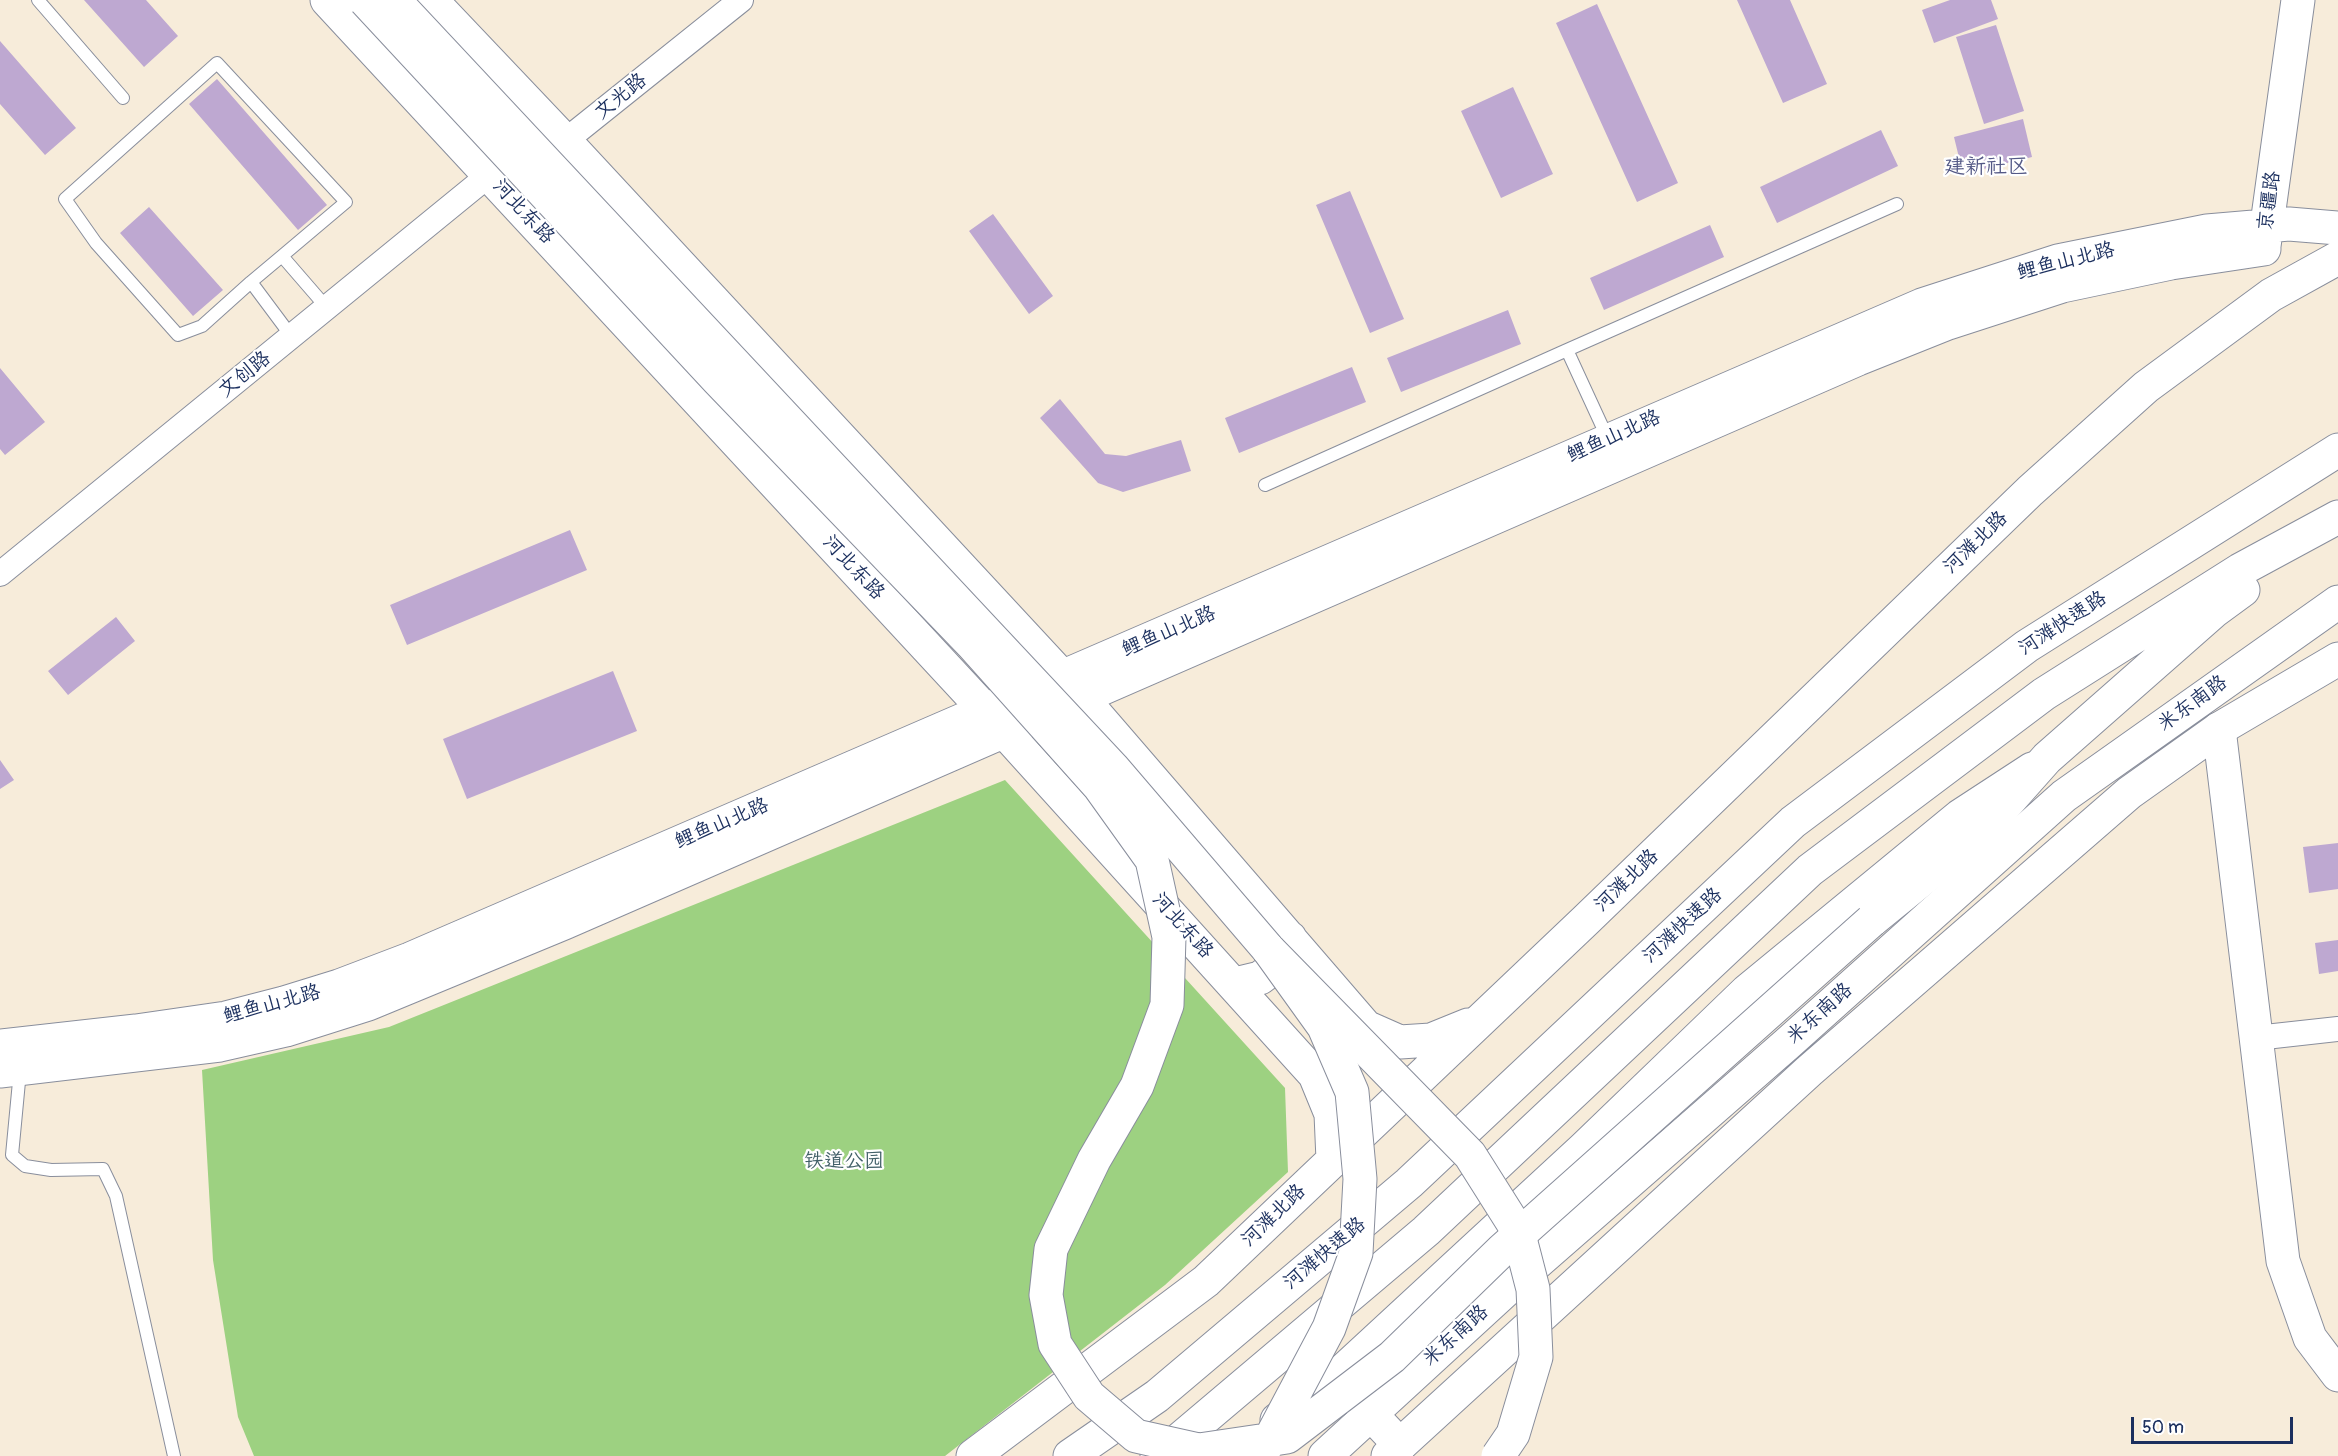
<!DOCTYPE html>
<meta charset="utf-8">
<style>
body{margin:0}
#map{position:relative;width:2338px;height:1456px;overflow:hidden;background:#f7ecda;font-family:Pangolin,sans-serif}
canvas{display:block}
.scale{position:absolute;left:2131px;top:1417px;width:162px;height:27px;box-sizing:border-box;border:3px solid #1b2f5e;border-top:0;padding-left:8px;font-size:18px;line-height:21px;white-space:nowrap;color:#1b2f5e;-webkit-text-stroke:4px #fff;paint-order:stroke}
</style>
<div id="map">
<canvas width="2338" height="1456"></canvas>
<div class="scale">50 m</div>
</div>
<script>
const context = document.querySelector('canvas').getContext('2d');
context.lineJoin = 'round';
function fillPath(path, color) {
  context.fillStyle = color;
  context.fill(path, 'evenodd');
}
function poly(rows) {
  const path = new Path2D();
  for (const r of rows) {
    path.moveTo(r[0], r[1]);
    for (let i = 2; i < r.length; i += 2) path.lineTo(r[i], r[i + 1]);
  }
  return path;
}
function stroke(path, color, width, dash) {
  context.strokeStyle = color;
  context.lineWidth = width;
  context.lineCap = dash ? 'butt' : 'round';
  context.setLineDash(dash || []);
  context.stroke(path);
}
function label(font, color, halo, rows, align = 'center') {
  context.font = font + ' Pangolin,"LXGW WenKai TC",sans-serif';
  context.lineWidth = 4.5;
  context.setLineDash([]);
  context.textBaseline = 'middle';
  context.strokeStyle = halo;
  context.fillStyle = color;
  for (const [text, x, y, turn = 0] of rows) {
    context.save();
    context.translate(x, y);
    context.rotate((+turn || 0) * Math.PI / 180);
    context.textAlign = isNaN(turn) ? turn : align;
    if (halo) context.strokeText(text, 0, 0);
    context.fillText(text, 0, 0);
    context.restore();
  }
}
fillPath(poly([
 [1005,780,1285,1088,1288,1172,1165,1285,945,1456,254,1456,238,1417,213,1260,202,1070,389,1027]
]), '#9dd181');
fillPath(poly([
 [84,0,146,0,178,36,144,67],
 [1737,0,1790,0,1827,84,1783,103],
 [1950,0,1991,0,1998,19,1934,43,1922,10],
 [1597,4,1678,183,1637,202,1556,23],
 [1996,25,2024,111,1984,124,1956,37],
 [0,41,76,128,45,155,0,104],
 [217,79,327,205,298,230,189,104],
 [1513,87,1553,174,1501,198,1461,111],
 [2023,119,2032,157,1963,174,1954,137],
 [1881,130,1898,166,1777,223,1760,187],
 [1350,191,1404,319,1370,333,1316,205],
 [149,207,223,290,193,316,120,233],
 [993,214,1053,296,1029,314,969,231],
 [1710,225,1724,257,1604,310,1590,278],
 [1508,310,1521,344,1401,392,1387,358],
 [1352,367,1366,402,1239,453,1225,418],
 [0,368,45,422,5,455,0,449],
 [1060,399,1105,454,1126,456,1181,440,1191,471,1123,492,1098,483,1040,418],
 [570,530,587,570,407,645,390,605],
 [116,617,135,641,68,695,48,671],
 [613,671,637,731,467,799,443,739],
 [0,760,14,780,0,789],
 [2338,843,2338,889,2309,893,2303,847],
 [2338,940,2338,971,2319,974,2315,943]
]), '#bea8d1');
const lane = poly([
 [38,0,123,98],
 [251,282,282,256],
 [292,337,251,282,202,326,178,335,96,243,65,199,217,63,346,202,282,256,327,308],
 [1608,439,1567,350,1897,204],
 [1265,485,1567,350],
 [20,1071,12,1155,25,1166,51,1170,103,1169,116,1196,174,1456]
]);
const street = poly([
 [551,147,565,141,741,0],
 [0,574,489,175,503,169],
 [2256,1038,2338,1029]
]);
const secondary = poly([
 [327,0,985,710,1315,1075,1331,1114,1333,1160],
 [431,0,565,141,1081,697,1366,1027,1400,1042,1431,1040,1468,1025],
 [2264,246,2298,0],
 [2219,729,2283,1261,2310,1338,2338,1375],
 [1235,984,1260,978,1276,966,1285,951,1290,938],
 [0,1046,136,1031,226,1018,284,1003,339,986,410,959,1922,305,2058,261,2207,231,2289,224,2338,228],
 [0,1071,220,1045,286,1030,368,1004,564,923,1858,359,1948,323,2062,286,2171,263,2264,249],
 [1351,1393,1400,1445],
 [1277,1420,1336,1377,1584,1148,1747,991,1960,816,2032,769],
 [973,1456,1206,1281,1586,920,2030,491,2146,387,2271,295,2338,258]
]);
const primary = poly([
 [1325,1456,1509,1287,1787,1044,2064,796,2338,602],
 [1388,1456,1809,1071,2129,793,2219,729,2338,659]
]);
const highway = poly([
 [1871,921,1984,829,2047,758,2213,612,2243,590],
 [1070,1456,1157,1396,1409,1183,1793,822,2027,646,2338,450],
 [1157,1456,1174,1444,1426,1231,1810,870,2044,694,2240,570,2338,517]
]);
stroke(lane, '#898e9c', 14);
stroke(street, '#898e9c', 26);
stroke(secondary, '#898e9c', 35);
stroke(primary, '#898e9c', 35);
stroke(highway, '#898e9c', 35);
stroke(lane, '#fff', 12);
stroke(street, '#fff', 24);
stroke(secondary, '#fff', 33);
stroke(primary, '#fff', 33);
stroke(highway, '#fff', 33);
const primaryBridge = poly([
 [394,0,1113,768,1268,949,1470,1155,1518,1231,1533,1289,1536,1357,1513,1434,1498,1456]
]);
const highwayBridge = poly([
 [365,0,718,380,972,644,1099,786,1152,860,1169,937,1167,1005,1137,1086,1094,1160,1051,1249,1046,1295,1055,1344,1089,1396,1136,1436,1199,1450,1287,1437,1392,1357,1502,1250,1871,921],
 [1267,1445,1329,1328,1356,1253,1360,1179,1352,1092,1324,1027,1268,949]
]);
stroke(primaryBridge, '#898e9c', 35, []);
stroke(highwayBridge, '#898e9c', 35, []);
stroke(primaryBridge, '#fff', 33);
stroke(highwayBridge, '#fff', 33);
label('20px', '#1b2f5e', '#fff', [
 ["文光路",621,97,-39],
 ["京疆路",2270,201,-82],
 ["河北东路",523,212,47],
 ["鲤鱼山北路",2066,262,-14],
 ["文创路",245,375,-39],
 ["鲤鱼山北路",1614,437,-24],
 ["河滩北路",1976,543,-44],
 ["河北东路",853,568,47],
 ["河滩快速路",2063,624,-33],
 ["鲤鱼山北路",1169,632,-23],
 ["米东南路",2193,704,-36],
 ["鲤鱼山北路",722,824,-23],
 ["河滩北路",1627,881,-44],
 ["河北东路",1182,926,48],
 ["河滩快速路",1683,926,-43],
 ["鲤鱼山北路",272,1005,-15],
 ["米东南路",1820,1014,-42],
 ["河滩北路",1274,1216,-44],
 ["河滩快速路",1325,1254,-40],
 ["米东南路",1456,1336,-42]
]);
label('20px', '#426068', '#fff', [
 ["铁道公园",844,1162]
]);
label('21px', '#545986', '#fff', [
 ["建新社区",1986,168]
]);
</script>
